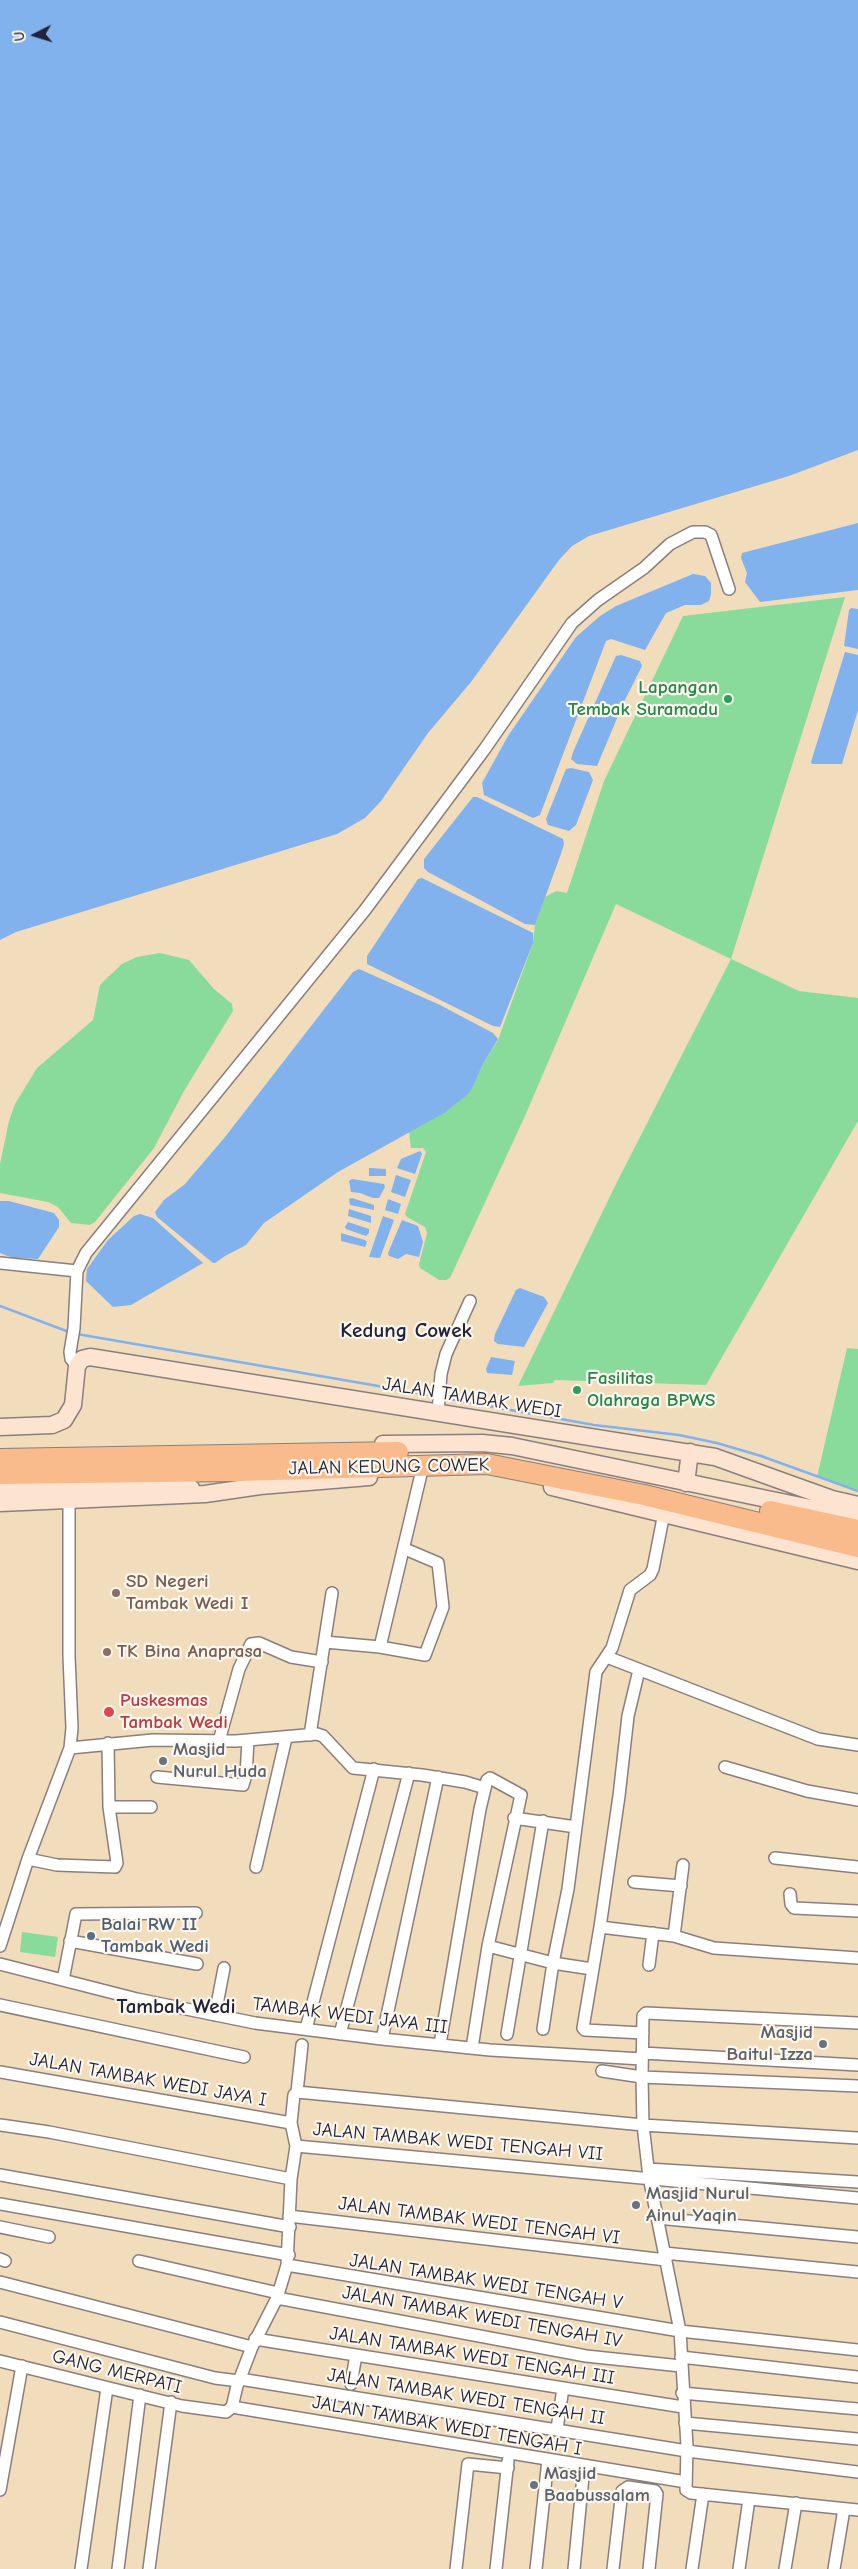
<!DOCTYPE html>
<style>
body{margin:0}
#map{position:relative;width:858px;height:2569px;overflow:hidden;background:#f1dcbc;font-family:"Comic Neue",sans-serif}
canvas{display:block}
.north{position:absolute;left:10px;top:10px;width:50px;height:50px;-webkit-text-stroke:4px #fbf7ec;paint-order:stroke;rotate:265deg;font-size:14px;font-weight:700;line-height:20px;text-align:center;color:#22223b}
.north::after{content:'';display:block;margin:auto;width:18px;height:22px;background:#22223b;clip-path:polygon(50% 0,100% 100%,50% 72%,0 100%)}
</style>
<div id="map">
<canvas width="858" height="2569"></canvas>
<div class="north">U</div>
</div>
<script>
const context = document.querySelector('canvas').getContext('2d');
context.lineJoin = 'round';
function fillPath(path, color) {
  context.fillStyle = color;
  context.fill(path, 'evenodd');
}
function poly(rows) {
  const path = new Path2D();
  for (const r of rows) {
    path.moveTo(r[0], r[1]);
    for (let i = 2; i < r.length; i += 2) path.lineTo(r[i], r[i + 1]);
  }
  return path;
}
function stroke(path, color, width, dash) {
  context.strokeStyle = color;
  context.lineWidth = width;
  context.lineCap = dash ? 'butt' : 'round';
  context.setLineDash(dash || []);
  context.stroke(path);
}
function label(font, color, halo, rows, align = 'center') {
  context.font = font + ' "Comic Neue",sans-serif';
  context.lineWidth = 4.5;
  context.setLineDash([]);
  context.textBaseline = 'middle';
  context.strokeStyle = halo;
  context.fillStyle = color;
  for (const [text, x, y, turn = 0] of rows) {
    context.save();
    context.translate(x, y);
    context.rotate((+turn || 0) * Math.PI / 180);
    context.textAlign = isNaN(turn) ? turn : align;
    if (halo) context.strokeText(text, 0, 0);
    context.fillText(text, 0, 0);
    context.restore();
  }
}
fillPath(poly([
 [845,597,731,959,799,991,858,998,858,1121,706,1385,555,1380,553,1383,518,1386,617,1182,731,959,616,904,525,1116,450,1278,446,1280,439,1280,420,1268,419,1264,427,1233,425,1227,407,1217,405,1214,426,1152,423,1148,411,1148,409,1132,474,1085,482,1066,498,1040,533,943,535,925,545,897,556,891,567,893,604,781,683,616],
 [160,953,189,960,214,989,232,1004,233,1011,184,1091,154,1148,95,1222,90,1225,71,1223,58,1207,48,1202,0,1193,0,1164,9,1121,15,1104,37,1068,93,1020,100,985,107,978,122,964,137,957],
 [847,1348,858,1349,858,1491,817,1477],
 [22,1932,58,1937,55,1957,20,1952]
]), '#89db9b');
fillPath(poly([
 [0,0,858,0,858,450,789,476,589,536,572,546,559,560,471,682,428,733,381,801,365,818,337,834,16,932,0,940],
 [858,523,858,590,760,602,745,582,747,573,741,558,742,553],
 [693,574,705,576,711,583,711,594,709,601,701,605,685,605,666,613,645,650,611,639,606,641,540,815,533,818,484,795,482,783,508,736,576,637,600,616,616,606],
 [851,608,858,609,858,649,844,646,849,610],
 [845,652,858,655,858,710,842,764,812,764,811,762],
 [621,655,640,661,642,666,623,704,597,766,577,764,571,759,573,752,616,656],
 [571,768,589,772,593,780,576,825,569,831,548,825,546,819,566,769],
 [473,797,477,797,563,839,564,844,562,851,535,925,525,924,428,872,424,868,424,859],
 [422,878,533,933,533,943,500,1027,493,1026,367,964,367,956,418,879],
 [359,969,440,1005,493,1033,498,1039,482,1066,474,1085,468,1094,458,1102,444,1113,338,1172,264,1223,246,1245,225,1256,215,1263,213,1263,157,1217,155,1212,164,1200,185,1184,225,1137,353,972],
 [420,1151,422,1154,415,1174,397,1168,401,1159],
 [369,1168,386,1169,386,1176,369,1176],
 [396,1175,411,1180,405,1197,391,1192],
 [352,1179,384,1184,385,1187,379,1198,373,1198,360,1193,351,1192,349,1181],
 [352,1198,374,1205,374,1210,350,1205,349,1199],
 [388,1199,401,1204,398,1214,385,1210],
 [0,1201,9,1201,54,1213,59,1220,59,1227,38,1259,13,1258,0,1253],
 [349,1209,371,1216,371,1223,348,1216],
 [140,1214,153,1218,203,1263,131,1305,113,1307,86,1281,87,1269,108,1240,134,1216],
 [383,1216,394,1220,380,1258,369,1257],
 [402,1220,418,1226,423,1242,419,1257,406,1254,398,1259,389,1256,388,1253],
 [348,1222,369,1229,369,1233,366,1236,346,1229,345,1227],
 [341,1233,365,1240,367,1242,365,1247,341,1241],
 [520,1288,544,1297,548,1303,524,1347,498,1344,494,1341,495,1334,516,1290],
 [491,1357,515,1361,512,1375,487,1373,486,1369]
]), '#81b2ed');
stroke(poly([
 [0,1306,69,1332],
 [77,1334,436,1396],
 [444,1398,594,1425,679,1435,717,1443,761,1456,858,1491]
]), '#81b2ed', 2.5);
const street = poly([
 [0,1263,77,1271],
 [77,1366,71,1359,70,1352,74,1328,77,1271,86,1253,365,910,484,750,572,623,598,600,644,568,670,544,693,532,705,532,711,535,729,589],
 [438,1412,441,1374,446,1354,470,1301],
 [325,1642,380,1647,425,1655,443,1607,438,1563,405,1549],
 [380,1647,421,1474],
 [607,1657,818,1739,858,1745],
 [639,1670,628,1716,619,1796,600,1927,674,1936,714,1948,858,1958],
 [310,1735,332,1593],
 [219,1741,239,1669,251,1644,259,1643,291,1657,322,1662],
 [70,1748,153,1740,236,1741,317,1734,323,1736,353,1768,422,1775,465,1782,485,1788],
 [725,1767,807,1791,858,1800],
 [157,1777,243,1785,246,1775,248,1741],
 [109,1807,151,1807],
 [514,1818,576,1827],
 [775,1858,858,1867],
 [28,1859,57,1865,115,1867,117,1863,109,1807,108,1743],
 [256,1867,286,1738],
 [634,1882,681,1886],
 [790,1894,791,1904,794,1908,858,1911],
 [600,1927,583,2028,585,2030,643,2033],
 [674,1936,683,1865],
 [70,1941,197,1964],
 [0,1946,28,1859,70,1748,72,1728,69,1656,69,1502],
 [488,1946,553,1963,592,1969],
 [0,1964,137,1999,255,2023,382,2039,490,2050,642,2059],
 [649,1965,653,1933],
 [63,1980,76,1914,196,1913],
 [0,2005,244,2057],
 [215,2015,224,1968],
 [858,2023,646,2013,643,2016,642,2077,643,2125,649,2177,680,2331,687,2446,686,2490,691,2493,858,2510],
 [306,2029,374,1769],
 [543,2029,553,1963,568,1889,596,1672,612,1648,630,1590,650,1575,653,1569,664,1513],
 [340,2034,409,1773],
 [507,2034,543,1821],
 [382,2039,438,1777],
 [440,2044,480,1809,487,1780,490,1778,521,1795,488,1946,472,2048],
 [642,2053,858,2065],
 [602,2071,642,2077,858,2086],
 [0,2072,291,2123],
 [297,2092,643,2125,858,2138],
 [0,2125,49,2132,291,2179],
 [296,2146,858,2198],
 [296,2146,291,2123,294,2095,297,2092,302,2045],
 [648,2169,858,2182],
 [0,2175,290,2227],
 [0,2204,289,2255],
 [289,2216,666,2260],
 [657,2218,858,2237],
 [0,2227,49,2237],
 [664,2253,858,2272],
 [0,2259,5,2261],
 [139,2261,278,2293],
 [287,2265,680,2331,858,2350],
 [0,2282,252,2347],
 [277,2298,586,2356,681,2366],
 [0,2322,215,2378,239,2381],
 [255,2339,683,2407],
 [681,2357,858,2377],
 [0,2361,182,2406,226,2412,232,2407,237,2386,252,2347,277,2298,287,2265,291,2179,296,2146],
 [240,2379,687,2451,858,2472],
 [351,2384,356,2355],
 [682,2393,858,2409],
 [232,2407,686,2482],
 [685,2423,858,2439],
 [557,2429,563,2388],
 [0,2490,22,2366],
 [81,2569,107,2388],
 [118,2569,140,2395],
 [149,2569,171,2402],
 [456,2569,468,2464,508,2468],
 [496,2569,508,2461],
 [536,2569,548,2460],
 [574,2569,584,2466],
 [613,2569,622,2491,628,2487,655,2491,657,2494,649,2569],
 [692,2569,703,2494],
 [739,2569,749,2499],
 [785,2569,796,2503],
 [834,2569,844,2509]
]);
const secondary = poly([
 [0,1427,52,1425,64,1420,73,1405,77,1366,82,1359,90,1357,715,1457,832,1499,858,1505],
 [383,1444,482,1443,512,1446,858,1518],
 [686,1483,690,1452],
 [0,1487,156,1483,191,1488],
 [552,1487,858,1561],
 [0,1503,205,1494,260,1486,369,1477]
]);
const highway = poly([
 [0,1459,398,1452],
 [0,1474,237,1471,487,1464,644,1495,858,1547],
 [770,1511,858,1530]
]);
stroke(street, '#8a7f7c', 14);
stroke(secondary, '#8a7f7c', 19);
stroke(highway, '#8a7f7c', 22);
stroke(street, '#fff', 11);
stroke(secondary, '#fde4d1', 16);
stroke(highway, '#fabb8c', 20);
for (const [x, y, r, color] of [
 [728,699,5,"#2e9e5b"],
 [577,1390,5,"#2e9e5b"],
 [116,1593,5,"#8d6e63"],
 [107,1652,5,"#8d6e63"],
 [109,1712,6,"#e0444e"],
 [163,1761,5,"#6b7280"],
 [91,1936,5,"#5c6f8a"],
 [823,2044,5,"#6b7280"],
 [636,2205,5,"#6b7280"],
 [534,2485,5,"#6b7280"]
]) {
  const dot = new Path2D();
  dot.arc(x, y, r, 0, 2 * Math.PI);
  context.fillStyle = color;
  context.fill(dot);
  stroke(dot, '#fbf7ec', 2);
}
label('bold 19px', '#27864d', '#fbf7ec', [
 ["Lapangan",718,688],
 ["Tembak Suramadu",718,710],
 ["Fasilitas",587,1379,"left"],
 ["Olahraga BPWS",587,1401,"left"]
], 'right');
label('19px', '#22223b', '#fbf7ec', [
 ["JALAN TAMBAK WEDI",472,1398,9],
 ["JALAN KEDUNG COWEK",389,1467,-1],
 ["TAMBAK WEDI JAYA III",350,2016,7],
 ["JALAN TAMBAK WEDI JAYA I",148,2080,10],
 ["JALAN TAMBAK WEDI TENGAH VII",458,2142,5],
 ["JALAN TAMBAK WEDI TENGAH VI",479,2221,7],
 ["JALAN TAMBAK WEDI TENGAH V",486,2282,9],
 ["JALAN TAMBAK WEDI TENGAH IV",482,2317,10],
 ["JALAN TAMBAK WEDI TENGAH III",472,2356,9],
 ["GANG MERPATI",117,2372,14],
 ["JALAN TAMBAK WEDI TENGAH II",466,2397,9],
 ["JALAN TAMBAK WEDI TENGAH I",447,2426,10]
]);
label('bold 19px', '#785e54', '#fbf7ec', [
 ["SD Negeri",126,1582],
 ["Tambak Wedi I",126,1604],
 ["TK Bina Anaprasa",117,1652]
], 'left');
label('bold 19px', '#be3a42', '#fbf7ec', [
 ["Puskesmas",120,1701],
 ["Tambak Wedi",120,1723]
], 'left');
label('bold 19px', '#5b616d', '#fbf7ec', [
 ["Masjid",173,1750],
 ["Nurul Huda",173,1772],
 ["Masjid",813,2033,"right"],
 ["Baitul Izza",813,2055,"right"],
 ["Masjid Nurul",646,2194],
 ["Ainul Yaqin",646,2216],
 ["Masjid",544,2474],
 ["Baabussalam",544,2496]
], 'left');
label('bold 19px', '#4e5e75', '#fbf7ec', [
 ["Balai RW II",101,1925],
 ["Tambak Wedi",101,1947]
], 'left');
label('bold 21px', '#22223b', '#fbf7ec', [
 ["Kedung Cowek",406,1331],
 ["Tambak Wedi",176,2007]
]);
</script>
